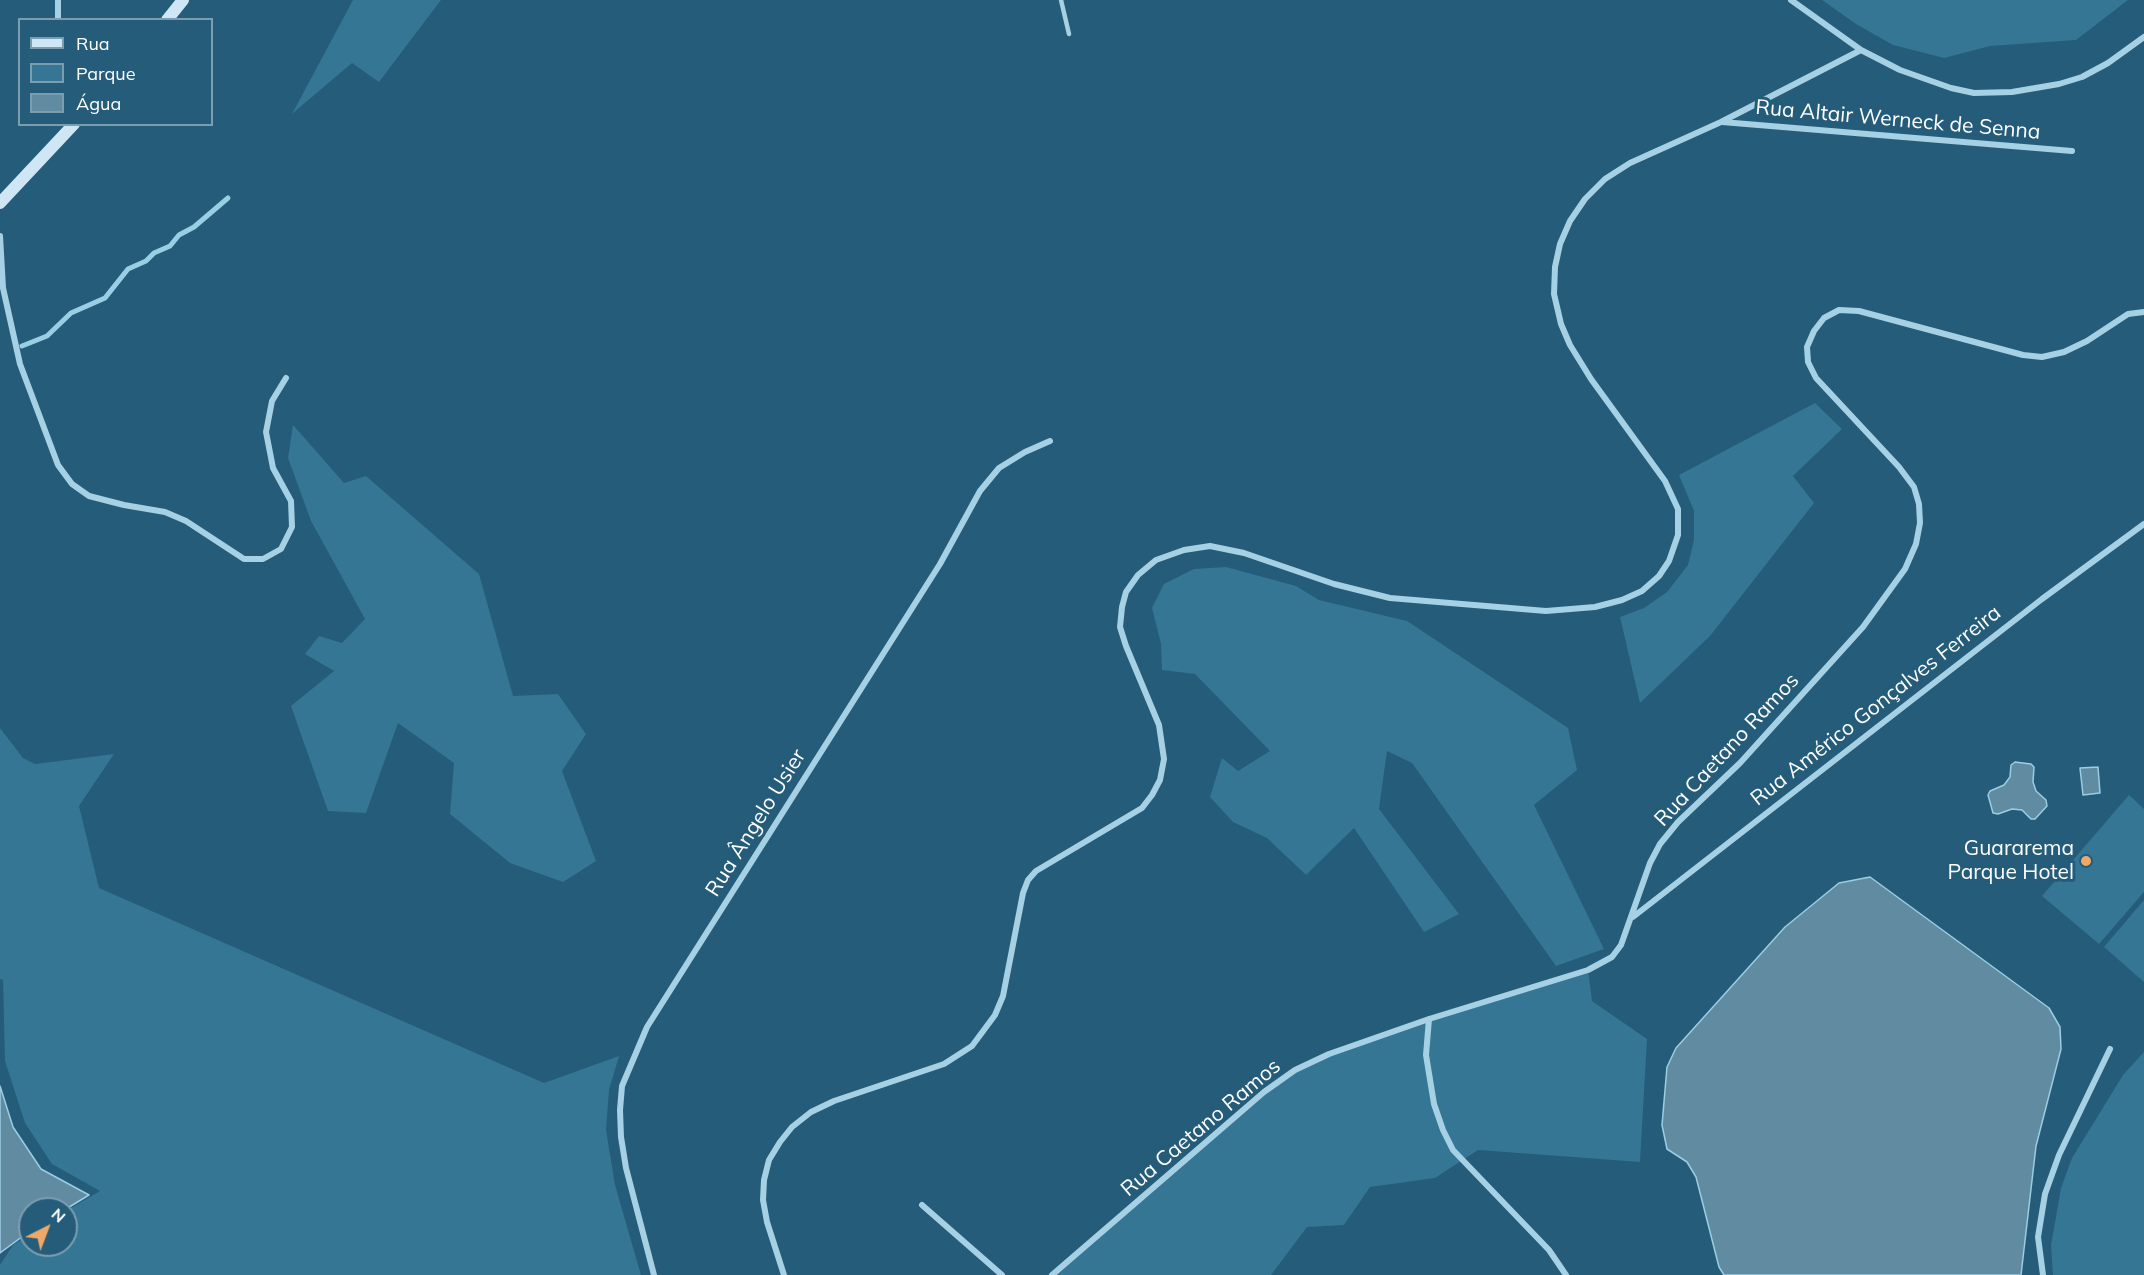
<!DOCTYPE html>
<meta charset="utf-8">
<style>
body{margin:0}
#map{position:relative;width:2144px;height:1275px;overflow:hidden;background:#245c79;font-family:Mulish,sans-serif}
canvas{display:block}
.legend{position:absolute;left:18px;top:18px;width:195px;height:108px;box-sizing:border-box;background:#245c79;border:2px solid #7c9daf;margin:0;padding:8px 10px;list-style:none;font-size:18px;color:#fff}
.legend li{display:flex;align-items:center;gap:12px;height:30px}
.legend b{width:30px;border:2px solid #7c9daf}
.north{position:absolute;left:18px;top:1197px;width:60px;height:60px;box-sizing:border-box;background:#245c79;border:2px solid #7c9daf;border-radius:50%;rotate:42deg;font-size:16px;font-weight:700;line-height:24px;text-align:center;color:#fff}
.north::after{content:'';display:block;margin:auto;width:21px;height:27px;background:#eea969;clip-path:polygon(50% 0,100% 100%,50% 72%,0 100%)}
</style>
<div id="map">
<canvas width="2144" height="1275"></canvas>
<ul class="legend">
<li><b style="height:8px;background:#cfe7f4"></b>Rua</li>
<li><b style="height:16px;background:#347694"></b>Parque</li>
<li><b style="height:16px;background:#618ba0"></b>Água</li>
</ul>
<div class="north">N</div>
</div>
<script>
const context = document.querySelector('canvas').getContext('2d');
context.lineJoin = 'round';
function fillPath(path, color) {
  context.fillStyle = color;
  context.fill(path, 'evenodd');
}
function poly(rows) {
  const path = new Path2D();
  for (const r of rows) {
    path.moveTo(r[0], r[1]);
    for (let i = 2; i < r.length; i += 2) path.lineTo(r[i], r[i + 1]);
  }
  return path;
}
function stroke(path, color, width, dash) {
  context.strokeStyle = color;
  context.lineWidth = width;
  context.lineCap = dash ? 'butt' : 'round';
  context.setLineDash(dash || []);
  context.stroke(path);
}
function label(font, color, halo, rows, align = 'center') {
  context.font = font + ' Mulish,sans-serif';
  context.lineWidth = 6;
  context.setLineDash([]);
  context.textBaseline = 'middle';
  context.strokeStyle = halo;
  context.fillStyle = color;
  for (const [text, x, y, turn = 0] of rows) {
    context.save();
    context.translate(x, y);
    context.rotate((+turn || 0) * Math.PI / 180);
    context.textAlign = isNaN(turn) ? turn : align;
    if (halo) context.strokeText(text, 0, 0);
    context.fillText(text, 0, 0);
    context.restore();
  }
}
fillPath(poly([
 [353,0,441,0,379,82,352,63,292,114],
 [1822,0,2128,0,2076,40,1990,46,1944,58,1893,45,1856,24],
 [1815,403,1842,429,1793,476,1814,503,1710,636,1640,703,1620,617,1644,608,1667,592,1688,565,1694,540,1694,511,1679,475],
 [293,425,344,483,366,476,479,574,513,696,558,694,586,734,562,771,596,861,563,882,510,863,450,814,454,763,398,723,366,813,328,811,291,706,334,671,305,654,319,636,342,643,365,619,311,521,288,458],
 [1226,567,1296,586,1319,600,1407,621,1568,728,1577,770,1534,805,1604,949,1556,966,1412,763,1387,751,1379,809,1459,914,1424,932,1354,828,1306,875,1267,838,1233,822,1210,797,1222,758,1238,771,1270,751,1195,674,1162,670,1161,644,1152,608,1164,584,1194,569],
 [0,728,23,758,35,764,114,754,79,806,99,888,544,1083,619,1056,609,1090,606,1130,615,1185,641,1275,0,1275,0,1265,13,1245,30,1234,30,1245,66,1245,66,1211,100,1191,52,1164,25,1123,5,1061,3,980,0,979],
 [2129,795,2144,809,2144,892,2099,944,2042,896],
 [2144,900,2144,982,2104,947],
 [1588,970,1592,1001,1647,1039,1640,1162,1478,1150,1435,1178,1370,1187,1344,1225,1307,1227,1271,1275,1052,1275,1295,1070,1329,1054],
 [2144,1052,2144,1275,2053,1275,2051,1245,2061,1188,2072,1158,2123,1075]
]), '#347694');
const water = poly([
 [2015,762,2031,764,2034,767,2033,782,2036,791,2046,800,2047,806,2035,819,2031,819,2022,810,2012,809,1998,814,1993,813,1988,795,1990,791,2004,785,2010,777,2011,765,2015,762],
 [2098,767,2100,793,2083,795,2080,768,2098,767],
 [1870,877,2049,1008,2060,1027,2061,1049,2036,1146,2021,1275,1724,1275,1719,1267,1696,1177,1687,1162,1667,1149,1662,1125,1667,1067,1676,1048,1785,927,1839,883,1870,877],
 [0,1086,13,1127,41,1169,89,1195,66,1209,30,1209,30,1231,0,1253,0,1086]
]);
fillPath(water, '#618ba0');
stroke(water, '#9acee5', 1.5);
stroke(poly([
 [22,346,47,336,71,313,105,298,128,269,146,261,154,253,170,246,179,235,194,227,228,198]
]), '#9acee5', 5);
stroke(poly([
 [1061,0,1069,34]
]), '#a6d0e4', 4.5);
stroke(poly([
 [1791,0,1861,50,1900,70,1951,88,1974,93,2012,92,2059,84,2082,77,2108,63,2144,37],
 [58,20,58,0],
 [1722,122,2072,151],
 [0,236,3,288,20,364,58,465,72,484,89,496,124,505,165,512,186,521,244,559,263,559,281,549,292,527,291,501,273,468,266,432,272,401,286,378],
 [1633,917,2042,599,2144,524],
 [1429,1019,1426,1055,1434,1104,1443,1130,1453,1150,1549,1250,1566,1275],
 [922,1205,1002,1275],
 [654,1275,626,1168,621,1137,620,1110,622,1086,647,1027,940,564,980,491,999,468,1025,452,1050,441],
 [784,1275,767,1222,763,1200,764,1180,769,1160,780,1142,792,1127,811,1112,834,1101,944,1064,972,1046,995,1015,1003,996,1023,893,1028,880,1036,871,1142,808,1152,795,1160,780,1164,759,1159,725,1126,646,1120,627,1122,607,1126,592,1138,575,1156,560,1184,550,1210,546,1244,553,1334,584,1390,598,1546,611,1595,607,1622,600,1642,591,1659,576,1669,561,1678,535,1678,509,1665,481,1591,379,1570,345,1561,324,1554,294,1555,267,1560,244,1570,221,1585,199,1605,179,1630,163,1721,122,1861,50],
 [1052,1275,1264,1092,1295,1070,1329,1054,1429,1019,1588,970,1612,957,1621,945,1650,863,1660,844,1678,822,1740,763,1863,627,1905,569,1916,544,1920,523,1919,504,1914,487,1899,467,1816,378,1808,362,1807,347,1814,331,1824,318,1839,310,1859,311,2023,355,2042,357,2064,352,2087,341,2128,314,2144,312],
 [2043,1275,2038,1237,2045,1194,2059,1155,2110,1049]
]), '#a6d0e4', 6);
stroke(poly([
 [167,20,183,0],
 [0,203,74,124]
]), '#cfe7f4', 12);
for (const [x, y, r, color] of [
 [2086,861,6,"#eea969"]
]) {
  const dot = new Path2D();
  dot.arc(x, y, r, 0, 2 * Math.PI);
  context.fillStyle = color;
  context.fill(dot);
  stroke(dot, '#245c79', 2);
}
label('21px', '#fff', '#245c79', [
 ["Rua Altair Werneck de Senna",1898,120,5],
 ["Rua Américo Gonçalves Ferreira",1876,706,-38],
 ["Rua Caetano Ramos",1727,750,-47],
 ["Rua Ângelo Usier",756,823,-58],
 ["Rua Caetano Ramos",1201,1128,-40]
]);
label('21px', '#fff', '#245c79', [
 ["Guararema",2074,849],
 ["Parque Hotel",2074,873]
], 'right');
</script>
